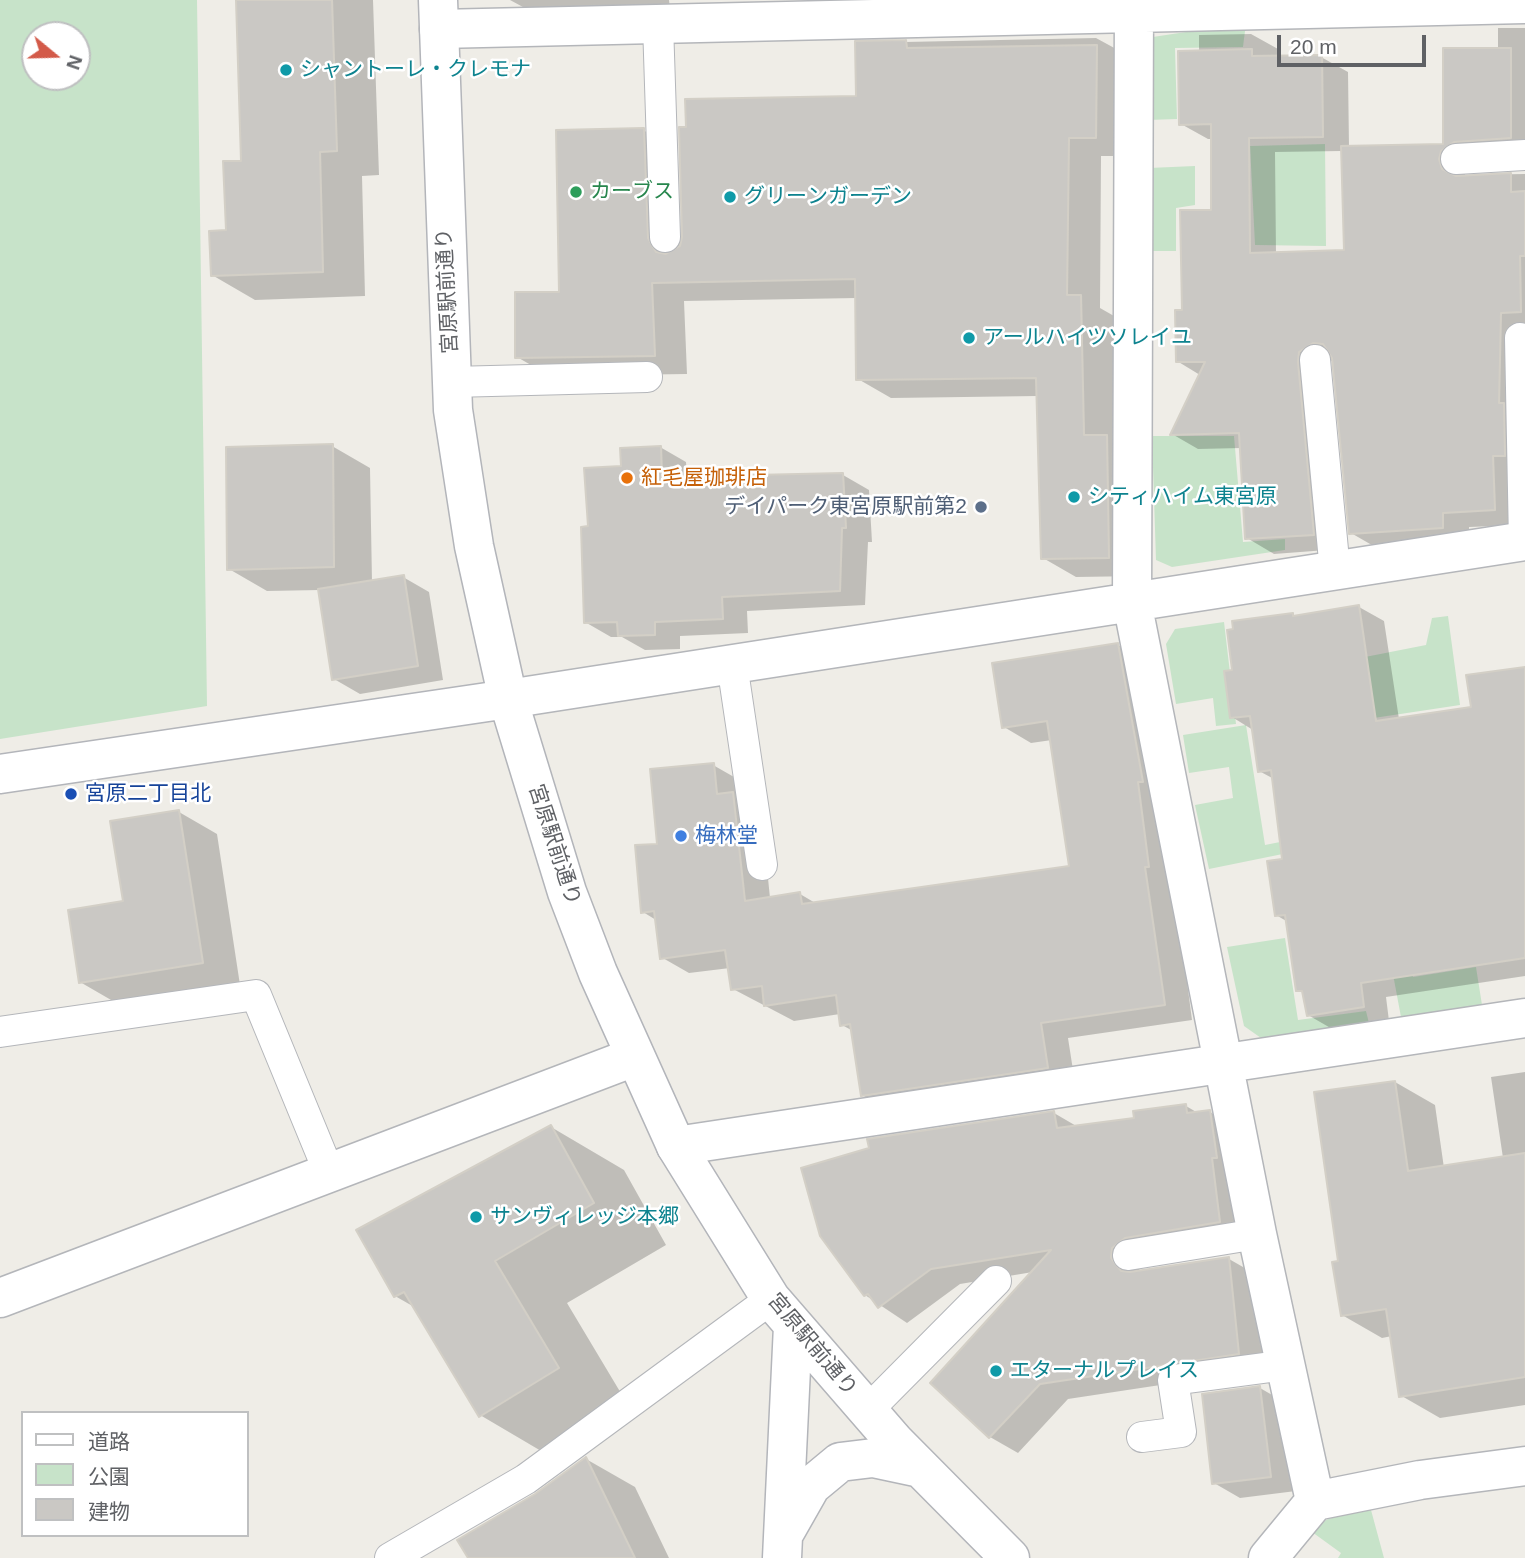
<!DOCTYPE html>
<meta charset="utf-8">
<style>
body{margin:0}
#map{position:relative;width:1525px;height:1558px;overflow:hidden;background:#efede7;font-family:Helvetica,"Noto Sans JP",sans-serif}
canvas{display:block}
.legend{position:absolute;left:21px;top:1411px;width:228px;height:126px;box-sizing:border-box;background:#fff;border:2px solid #bfc0c1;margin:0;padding:9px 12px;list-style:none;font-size:21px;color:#5f6165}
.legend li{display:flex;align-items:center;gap:14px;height:35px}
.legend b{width:35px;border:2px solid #bfc0c1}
.north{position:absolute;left:21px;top:21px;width:70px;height:70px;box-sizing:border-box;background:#fff;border:2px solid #bfc0c1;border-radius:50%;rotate:109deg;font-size:19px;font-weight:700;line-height:28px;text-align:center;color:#5f6165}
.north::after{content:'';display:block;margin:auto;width:24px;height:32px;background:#d35a49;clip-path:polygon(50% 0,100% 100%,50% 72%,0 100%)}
.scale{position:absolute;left:1277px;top:35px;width:149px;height:32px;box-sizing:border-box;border:4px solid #5f6165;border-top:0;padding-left:9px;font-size:21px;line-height:24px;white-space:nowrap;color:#5f6165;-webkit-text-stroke:5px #fff;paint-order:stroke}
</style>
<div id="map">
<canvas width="1525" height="1558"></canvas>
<ul class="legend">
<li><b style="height:9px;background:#fff"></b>道路</li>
<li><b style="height:19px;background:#c7e3c9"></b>公園</li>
<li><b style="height:19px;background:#cac8c4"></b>建物</li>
</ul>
<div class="north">N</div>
<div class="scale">20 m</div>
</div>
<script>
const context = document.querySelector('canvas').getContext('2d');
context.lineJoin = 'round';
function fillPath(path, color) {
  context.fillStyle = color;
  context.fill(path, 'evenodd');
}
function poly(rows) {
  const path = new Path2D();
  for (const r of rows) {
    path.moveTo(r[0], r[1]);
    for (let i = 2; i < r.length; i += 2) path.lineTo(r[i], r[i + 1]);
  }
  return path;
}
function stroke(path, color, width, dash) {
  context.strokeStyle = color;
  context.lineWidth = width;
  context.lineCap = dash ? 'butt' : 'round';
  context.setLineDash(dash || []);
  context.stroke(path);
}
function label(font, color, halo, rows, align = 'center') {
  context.font = font + ' Helvetica,"Noto Sans JP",sans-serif';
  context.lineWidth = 5;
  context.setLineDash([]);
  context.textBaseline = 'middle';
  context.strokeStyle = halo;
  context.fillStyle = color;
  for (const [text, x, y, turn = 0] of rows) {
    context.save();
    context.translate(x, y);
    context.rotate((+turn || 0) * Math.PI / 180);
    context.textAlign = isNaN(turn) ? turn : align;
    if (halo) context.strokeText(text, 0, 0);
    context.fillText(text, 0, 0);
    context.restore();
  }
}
fillPath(poly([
 [0,0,197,0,207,706,0,739],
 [35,35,77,35,77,77,35,77],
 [1246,23,1243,47,1175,48,1177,119,1148,120,1146,38],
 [1325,144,1326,246,1255,245,1250,146],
 [1195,166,1195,205,1176,208,1176,251,1152,251,1149,168],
 [1152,436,1234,436,1243,542,1285,539,1285,550,1172,567,1156,560],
 [1448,616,1460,705,1354,721,1314,667,1426,645,1432,618],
 [1224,622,1236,724,1216,726,1213,698,1176,704,1166,644,1175,629],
 [1246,725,1265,845,1320,834,1322,846,1209,869,1195,805,1233,798,1229,767,1189,773,1183,735],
 [1401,892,1413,977,1476,967,1482,1005,1401,1017,1382,916],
 [1285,938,1298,1020,1366,1011,1369,1023,1261,1038,1244,1026,1227,947],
 [1371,1510,1384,1558,1338,1558,1341,1553,1312,1532,1326,1520,1343,1514]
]), '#c7e3c9');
fillPath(poly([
 [238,0,373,0,379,175,362,176,365,296,255,300,212,275,228,232,243,163],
 [510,0,669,0,670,9,534,13],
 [1498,28,1525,28,1525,153,1467,166,1465,175,1525,174,1525,470,1521,525,1469,527,1469,543,1377,548,1351,533,1334,360,1331,361,1324,377,1340,549,1274,554,1247,538,1242,448,1198,449,1172,434,1200,375,1177,361,1184,312,1213,212,1213,139,1208,139,1181,124,1199,52,1199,35,1251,34,1278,49,1278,57,1321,57,1348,72,1349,147,1445,145,1498,49],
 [1342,151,1346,251,1276,254,1275,152],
 [1096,38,1129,56,1128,156,1101,156,1100,308,1114,316,1116,443,1141,576,1076,577,1043,558,1038,396,891,398,858,379,857,298,684,301,687,374,550,376,517,357,561,293,643,130,676,149,680,250,858,98,857,43],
 [332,446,370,468,372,582,403,577,429,592,443,680,360,694,334,679,320,590,267,591,229,569],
 [660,447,686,462,687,478,843,475,869,490,872,542,868,542,865,605,747,611,748,633,680,636,680,649,645,650,622,637,611,637,585,622,590,528,623,468],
 [1359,607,1384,621,1399,719,1473,708,1525,669,1525,976,1386,997,1389,1021,1334,1030,1308,1015,1305,994,1298,990,1288,922,1276,915,1284,861,1274,779,1259,771,1253,730,1232,717,1234,671,1293,615,1297,617],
 [1118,645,1145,661,1192,1020,1068,1038,1075,1083,890,1111,862,1095,853,1031,842,1025,840,1014,794,1021,733,989,730,968,689,973,661,957,656,920,643,912,659,846,713,765,741,781,761,809,770,898,800,894,817,904,1071,868,1052,740,1031,743,1004,727],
 [179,812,217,834,240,985,118,1004,80,982],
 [1525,1072,1525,1405,1440,1418,1400,1395,1392,1336,1382,1338,1342,1315,1340,1262,1395,1082,1435,1105,1444,1168,1503,1158,1491,1077],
 [1186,1106,1198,1113,1210,1112,1238,1128,1247,1238,1144,1258,1138,1273,1229,1259,1257,1275,1266,1369,1068,1399,1018,1453,990,1437,932,1383,1033,1272,960,1284,907,1323,865,1295,1054,1113,1078,1127,1136,1120],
 [551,1127,624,1170,666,1245,567,1303,631,1410,553,1458,480,1415,416,1308,395,1296],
 [1260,1388,1286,1403,1296,1491,1240,1498,1214,1483],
 [586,1459,635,1487,669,1558,470,1558,536,1496]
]), '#0003');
const building = poly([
 [236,0,332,0,337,151,320,152,323,272,211,276,209,231,226,230,223,161,241,161,236,0],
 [906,40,907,48,1097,45,1096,138,1069,138,1067,295,1081,295,1084,435,1107,435,1109,558,1041,559,1036,378,856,380,855,279,652,283,655,356,515,358,515,292,559,292,556,130,644,128,648,238,656,252,666,254,680,246,682,237,679,127,686,127,685,99,856,96,855,41,906,40],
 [1443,48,1511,48,1511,138,1454,142,1441,151,1439,159,1442,169,1456,176,1511,173,1511,192,1525,191,1525,256,1520,256,1521,312,1501,313,1499,403,1504,403,1505,456,1493,456,1495,510,1443,513,1443,528,1349,534,1332,358,1323,344,1313,343,1299,352,1298,362,1314,535,1245,539,1239,433,1170,435,1205,362,1176,362,1175,310,1182,310,1180,210,1211,210,1211,124,1179,125,1178,51,1252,49,1252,56,1322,55,1323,137,1249,138,1250,253,1344,250,1341,146,1443,144,1443,48],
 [333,444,334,567,227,570,226,447,333,444],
 [661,446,662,477,843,473,846,528,842,528,840,591,722,597,723,619,655,622,655,635,618,636,617,622,584,623,581,527,588,526,584,468,621,466,620,448,661,446],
 [404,575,418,666,332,680,318,589,404,575],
 [1359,605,1376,721,1471,707,1466,675,1525,667,1525,958,1361,983,1364,1007,1307,1016,1302,991,1296,991,1285,915,1275,916,1267,861,1282,859,1271,770,1258,772,1250,716,1230,718,1224,671,1232,670,1227,630,1233,629,1232,621,1293,613,1293,616,1359,605],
 [1118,643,1143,782,1138,782,1149,867,1145,867,1165,1005,1041,1023,1048,1068,861,1096,850,1024,840,1026,836,995,764,1006,762,986,731,990,725,950,660,959,654,911,641,913,635,845,657,844,650,769,714,763,717,794,733,792,745,901,800,892,802,904,1069,866,1047,721,1002,728,992,663,1118,643],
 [179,810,203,963,79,983,68,910,123,901,110,821,179,810],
 [1395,1081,1408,1171,1525,1153,1525,1377,1399,1397,1386,1309,1341,1316,1332,1262,1338,1261,1314,1092,1395,1081],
 [1186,1104,1187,1113,1210,1110,1217,1158,1212,1158,1220,1222,1125,1238,1112,1248,1111,1258,1121,1271,1130,1272,1229,1257,1239,1354,1040,1384,989,1438,930,1383,1051,1250,931,1269,878,1308,868,1294,864,1296,820,1236,801,1168,869,1148,867,1139,1054,1111,1057,1128,1134,1118,1133,1111,1186,1104],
 [551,1125,594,1203,495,1261,559,1368,479,1417,404,1292,394,1297,356,1230,551,1125],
 [1260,1386,1271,1477,1212,1484,1202,1394,1260,1386],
 [586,1457,635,1558,468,1558,457,1540,535,1494,586,1457]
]);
fillPath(building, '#cac8c4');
stroke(building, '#d3cfc6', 2);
const lane = poly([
 [658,24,665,237],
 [1456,159,1525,155],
 [1520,338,1524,542],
 [1315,360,1335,571],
 [452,382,647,377],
 [732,664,762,865],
 [0,1032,256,995,330,1175],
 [1128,1255,1257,1234],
 [868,1410,996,1281],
 [1142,1437,1181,1432,1173,1380,1286,1365],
 [390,1558,526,1479,771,1299]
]);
const street = poly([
 [1134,0,1132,602,1257,1234,1315,1501],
 [439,29,1525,4],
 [508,699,1525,541],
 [676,1146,1525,1018],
 [0,1298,634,1057],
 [1268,1558,1315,1501,1420,1480,1525,1466]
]);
const secondary = poly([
 [438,0,453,410,474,546,508,699,567,892,598,973,676,1146,771,1299,895,1442,1010,1558],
 [0,774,508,699],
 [786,1530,811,1486,840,1462,873,1458,920,1468],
 [782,1558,793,1326]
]);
stroke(lane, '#b4b6ba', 32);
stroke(street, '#b4b6ba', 41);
stroke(secondary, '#b3b5ba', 41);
stroke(lane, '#fff', 30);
stroke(street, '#fff', 38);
stroke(secondary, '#fff', 38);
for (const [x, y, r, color] of [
 [286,70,7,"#0f9aa8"],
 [576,192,7,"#2e9e5b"],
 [730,197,7,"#0f9aa8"],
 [969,338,7,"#0f9aa8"],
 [627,478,7,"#e8710a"],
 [1074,497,7,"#0f9aa8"],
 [981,507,7,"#5c6f8a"],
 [71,794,7,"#1a4fb4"],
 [681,836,7,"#3f7fe0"],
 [476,1217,7,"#0f9aa8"],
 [996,1371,7,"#0f9aa8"]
]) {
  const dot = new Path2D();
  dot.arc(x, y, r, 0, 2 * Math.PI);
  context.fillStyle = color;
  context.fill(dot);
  stroke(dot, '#fff', 2.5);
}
label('21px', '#0d838f', '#fff', [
 ["シャントーレ・クレモナ",300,70],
 ["グリーンガーデン",744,197],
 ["アールハイツソレイユ",983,338],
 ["シティハイム東宮原",1088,497],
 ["サンヴィレッジ本郷",490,1217],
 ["エターナルプレイス",1010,1371]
], 'left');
label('21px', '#27864d', '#fff', [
 ["カーブス",590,192]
], 'left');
label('21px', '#5f6165', '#fff', [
 ["宮原駅前通り",448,291,-93],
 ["宮原駅前通り",554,845,72],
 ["宮原駅前通り",812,1345,50]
]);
label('21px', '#c56008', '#fff', [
 ["紅毛屋珈琲店",641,478]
], 'left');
label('21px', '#4e5e75', '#fff', [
 ["デイパーク東宮原駅前第2",967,507]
], 'right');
label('21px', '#164399', '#fff', [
 ["宮原二丁目北",85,794]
], 'left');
label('21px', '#366cbe', '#fff', [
 ["梅林堂",695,836]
], 'left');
</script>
